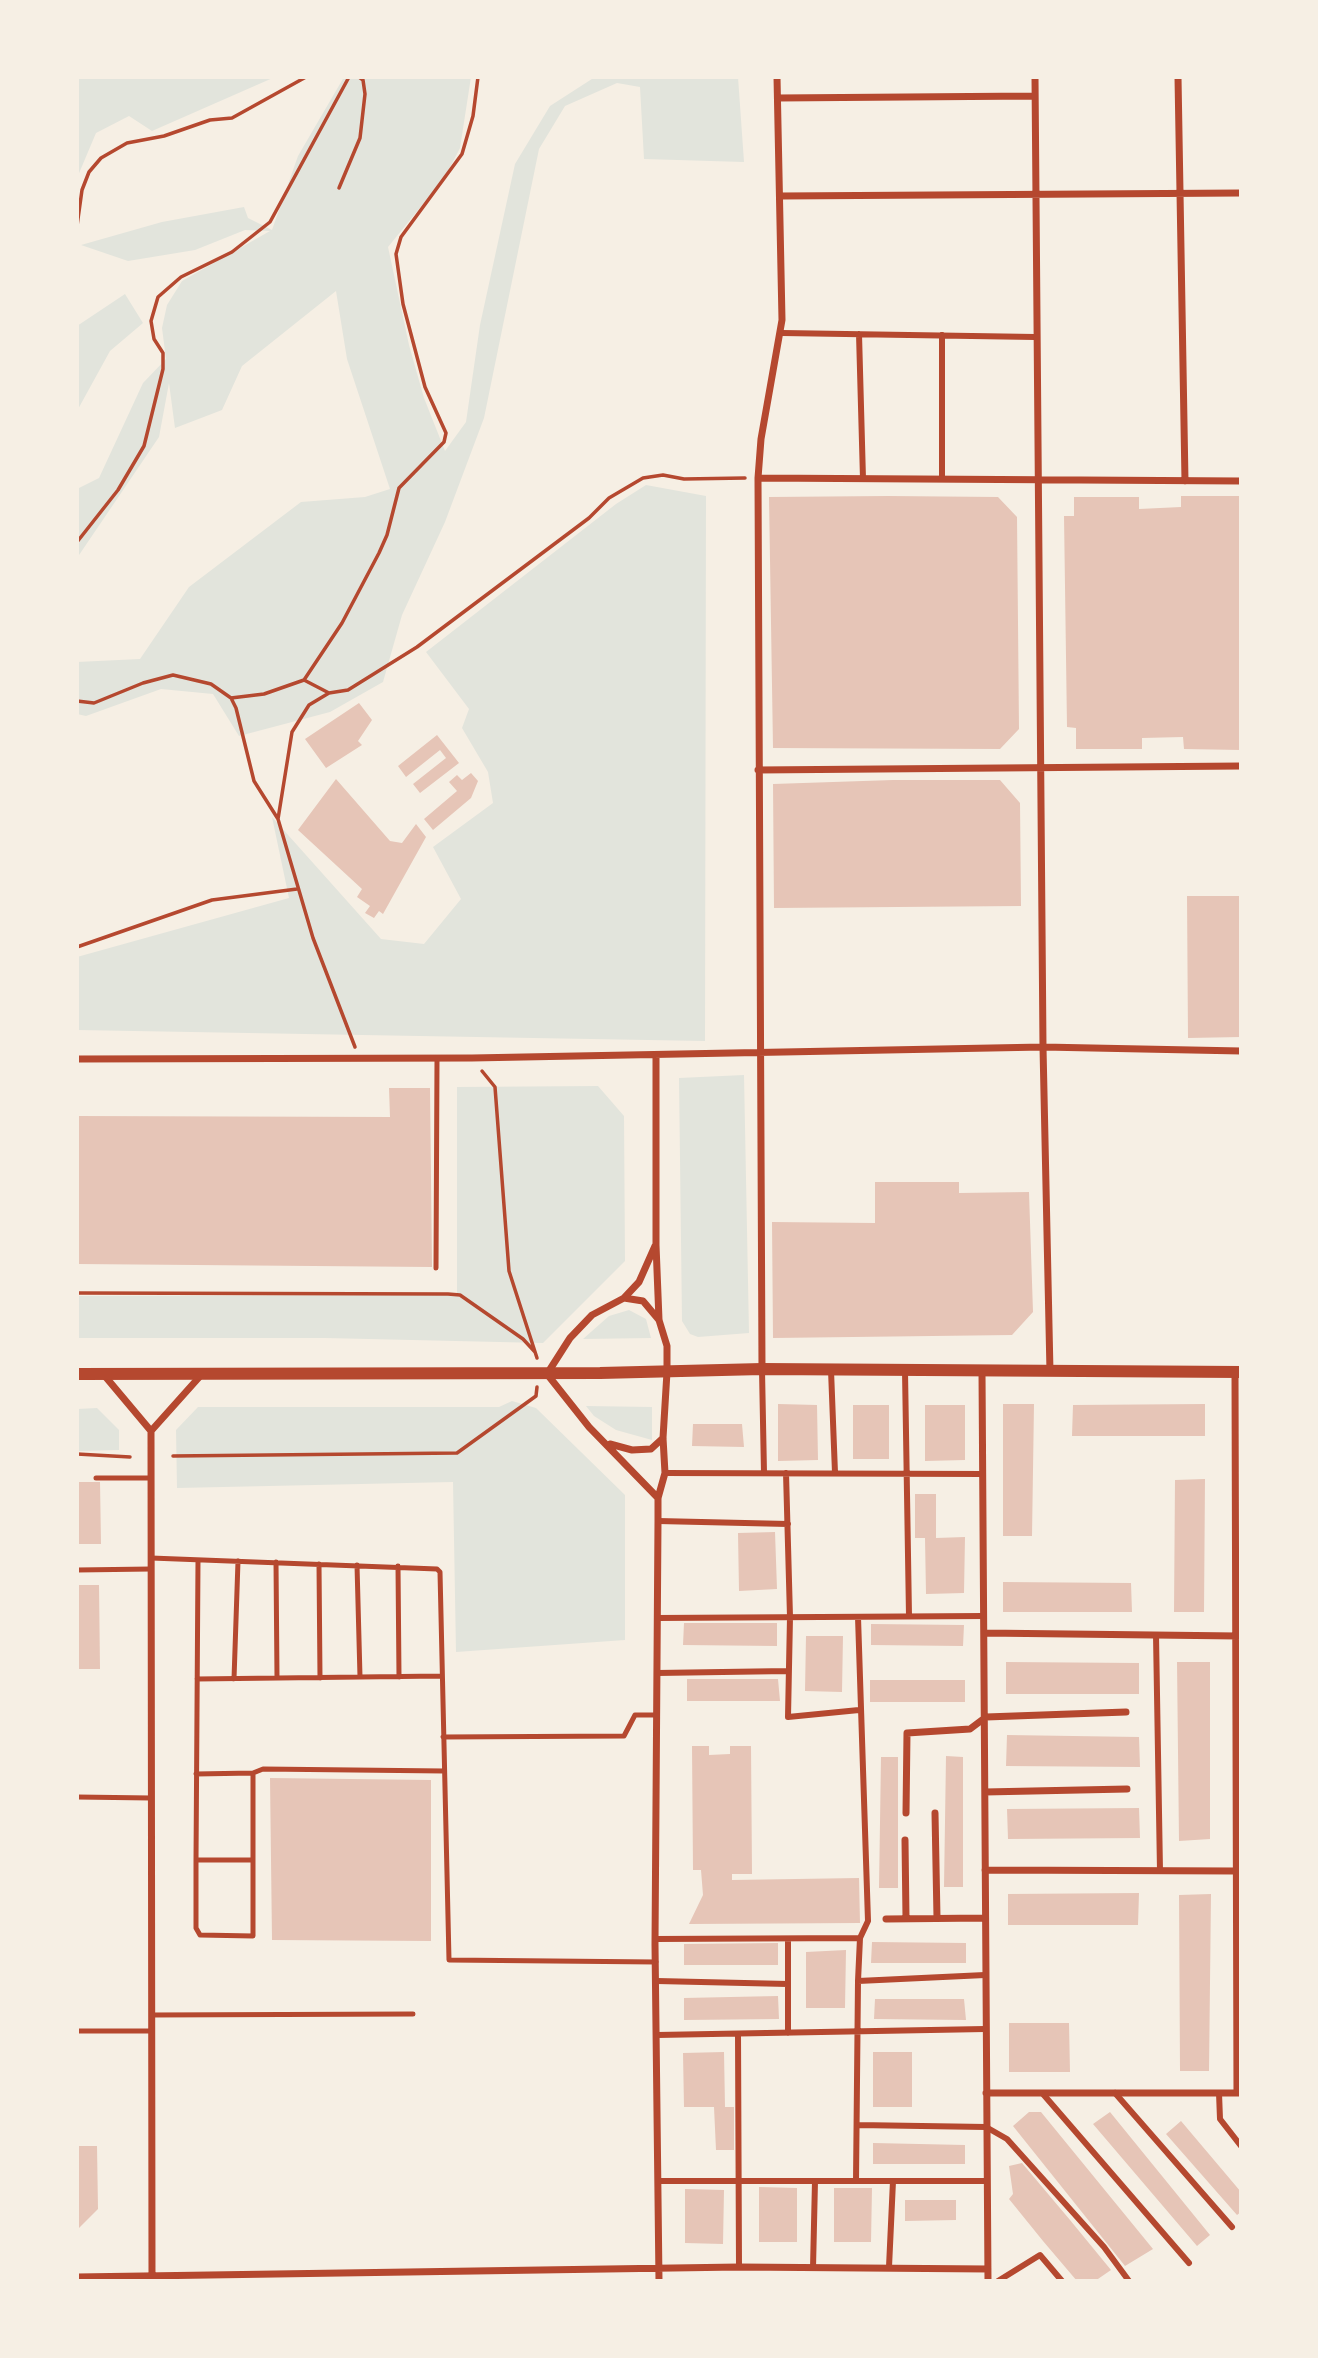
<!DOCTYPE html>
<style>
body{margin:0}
#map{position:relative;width:1318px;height:2358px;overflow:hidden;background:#f6efe4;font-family:"Sofia Sans Condensed",sans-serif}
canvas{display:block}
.frame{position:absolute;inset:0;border:79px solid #f6efe4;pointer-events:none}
</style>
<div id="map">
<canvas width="1318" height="2358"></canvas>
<div class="frame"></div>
</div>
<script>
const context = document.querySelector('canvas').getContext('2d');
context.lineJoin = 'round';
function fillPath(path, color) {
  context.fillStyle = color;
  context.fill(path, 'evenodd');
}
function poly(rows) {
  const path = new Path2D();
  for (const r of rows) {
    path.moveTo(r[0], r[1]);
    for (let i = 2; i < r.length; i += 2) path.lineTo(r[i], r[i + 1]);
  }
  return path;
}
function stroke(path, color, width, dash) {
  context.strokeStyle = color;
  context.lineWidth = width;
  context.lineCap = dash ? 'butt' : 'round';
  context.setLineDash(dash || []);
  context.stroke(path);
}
fillPath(poly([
 [77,77,275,77,152,131,129,116,96,133,77,178],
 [344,77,471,77,460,148,445,177,388,247,409,345,424,398,445,451,466,422,480,325,515,164,550,106,595,77,738,77,744,162,644,159,640,87,617,83,565,106,539,149,484,418,445,522,402,615,383,682,330,712,239,736,213,694,161,689,86,716,77,714,77,662,140,659,189,587,301,502,365,497,390,489,347,359,336,291,242,366,222,410,175,428,169,383,159,437,77,558,77,489,99,478,143,383,166,359,162,328,167,305,182,281,270,231,245,230,195,250,128,261,81,245,162,222,244,207,248,218,272,230,298,156],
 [125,294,143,323,110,351,77,411,77,326],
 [646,485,706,496,705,1041,77,1030,77,957,289,898,272,817,381,939,424,944,461,899,433,847,493,803,488,772,462,728,469,709,426,652,616,504],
 [744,1075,749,1333,698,1337,690,1334,682,1321,679,1078],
 [598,1086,624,1116,625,1261,543,1343,325,1338,77,1338,77,1296,457,1295,457,1087],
 [629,1310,646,1319,651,1338,583,1339,609,1316],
 [512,1401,536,1408,625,1495,625,1640,456,1652,453,1482,177,1488,176,1430,198,1407,499,1407],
 [586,1406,652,1407,652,1440,616,1430,594,1416],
 [97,1408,119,1430,119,1450,77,1451,77,1409]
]), '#e2e4dc');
fillPath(poly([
 [888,496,998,497,1017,517,1019,729,1000,749,773,748,769,497],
 [1181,496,1241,496,1241,750,1184,749,1183,737,1142,738,1142,749,1076,749,1076,728,1067,727,1064,516,1074,516,1074,497,1139,497,1139,509,1181,507],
 [359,703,372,720,358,741,362,745,326,768,305,739],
 [437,735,459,763,420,793,413,784,446,758,440,750,406,777,398,766],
 [471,773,478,781,471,798,433,830,424,819,457,791,449,782,457,775,462,780],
 [336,779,390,841,402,843,416,824,426,837,383,914,379,911,374,918,365,913,370,906,357,897,362,889,298,830],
 [893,780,1000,780,1020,803,1021,906,774,908,773,784],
 [1187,896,1241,896,1241,1037,1188,1038],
 [389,1088,430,1088,432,1267,77,1264,77,1116,390,1117],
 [875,1182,959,1182,959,1193,1029,1192,1033,1312,1012,1335,773,1338,772,1222,875,1223],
 [778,1404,817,1405,818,1460,778,1461],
 [1003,1404,1034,1404,1032,1536,1003,1536],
 [1205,1404,1205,1436,1072,1436,1073,1405],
 [853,1405,889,1405,889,1459,853,1459],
 [925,1405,965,1405,965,1460,925,1461],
 [693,1424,742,1424,744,1447,692,1446],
 [1205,1479,1204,1612,1174,1612,1175,1480],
 [77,1482,100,1482,101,1544,77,1544],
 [915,1494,936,1494,936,1538,965,1537,964,1593,926,1594,925,1538,915,1538],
 [775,1532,777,1589,739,1591,738,1533],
 [1003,1582,1131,1583,1132,1612,1003,1612],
 [77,1585,99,1585,100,1669,77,1669],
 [684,1623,777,1623,777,1646,683,1645],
 [871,1624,964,1625,963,1646,871,1645],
 [806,1636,843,1636,842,1692,805,1691],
 [1006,1662,1139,1663,1139,1694,1006,1694],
 [1177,1662,1210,1662,1210,1839,1179,1841],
 [687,1679,778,1679,780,1701,687,1701],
 [870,1680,965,1680,965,1702,870,1702],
 [1007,1735,1139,1737,1140,1767,1006,1766],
 [692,1746,709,1746,709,1755,730,1754,730,1746,751,1746,752,1874,732,1874,732,1880,859,1878,860,1923,689,1924,703,1895,701,1870,693,1870],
 [946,1756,963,1757,963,1887,944,1887],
 [881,1757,898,1757,898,1888,879,1888],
 [270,1778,431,1780,431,1941,272,1940],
 [1139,1808,1140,1838,1008,1839,1007,1809],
 [1139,1893,1138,1925,1008,1925,1008,1894],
 [1211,1894,1209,2071,1180,2071,1179,1895],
 [872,1942,966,1943,966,1963,871,1963],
 [778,1943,778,1965,684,1965,684,1944],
 [846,1950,845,2008,806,2008,806,1952],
 [778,1996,779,2019,684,2020,684,1998],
 [875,1999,964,1999,966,2020,874,2019],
 [1009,2023,1069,2023,1070,2072,1009,2072],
 [724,2052,725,2107,734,2107,734,2150,716,2150,714,2107,684,2107,683,2053],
 [873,2052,912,2052,912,2107,873,2107],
 [1029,2112,1041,2112,1153,2249,1125,2266,1013,2126],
 [1110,2112,1210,2235,1197,2246,1093,2124],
 [1181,2121,1241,2192,1241,2212,1237,2215,1166,2134],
 [873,2143,965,2145,965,2164,873,2164],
 [77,2146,97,2146,98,2209,79,2228],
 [1022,2163,1070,2220,1111,2270,1095,2281,1077,2281,1043,2241,1009,2199,1013,2194,1009,2166],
 [759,2187,797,2188,797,2242,759,2242],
 [834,2188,872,2188,871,2242,834,2242],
 [685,2189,724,2190,723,2244,685,2243],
 [905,2200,956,2200,956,2220,905,2221]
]), '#e6c5b7');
stroke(poly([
 [339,188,360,138,365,94,363,80,359,77],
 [77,226,82,190,89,172,101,158,127,143,164,136,210,120,232,118,306,77],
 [77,542,118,490,144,446,163,369,163,353,154,339,151,321,158,297,181,277,232,252,270,222,349,77],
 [304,680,329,693],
 [231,698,264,694,304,680,342,623,379,553,387,535,399,488,444,442,446,433,425,387,403,304,396,254,401,237,462,154,473,116,478,77],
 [77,701,94,703,143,683,173,675,211,684,231,698,236,708,254,781,278,819,313,938,355,1047],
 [278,819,292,732,309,705,329,693,348,690,417,647,589,518,609,498,643,478,663,475,684,479,745,478],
 [77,947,212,900,297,889],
 [482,1071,495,1087,509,1271,537,1358],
 [77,1293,448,1294,460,1295,523,1339,535,1352],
 [77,1454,130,1457],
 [173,1456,457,1453,536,1396,537,1387]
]), '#b5482f', 3.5);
stroke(poly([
 [436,1268,437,1059],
 [96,1478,151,1478],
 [151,1558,437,1569,440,1572,449,1960,656,1962],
 [198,1560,196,1860,196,1928,200,1935,253,1936,253,1773,263,1769,444,1771],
 [276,1562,277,1678],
 [319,1564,320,1678],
 [357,1565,360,1677],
 [398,1566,399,1677],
 [77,1570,151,1569],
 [197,1679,441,1676],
 [234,1679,238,1561],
 [443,1737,624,1736,635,1715,657,1715],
 [196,1774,253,1773],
 [77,1797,151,1798],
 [196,1860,253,1860],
 [152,2015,413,2014],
 [77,2031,152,2031]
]), '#b5482f', 5);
stroke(poly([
 [782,333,1035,337],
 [859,334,863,479],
 [942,335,942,479],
 [762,1370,764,1473],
 [831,1370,835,1473],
 [905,1371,909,1616],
 [665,1473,983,1474],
 [786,1473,790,1617,788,1717,859,1710],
 [658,1521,788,1524],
 [657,1618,984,1616],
 [1156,1635,1160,1871],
 [657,1673,788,1671],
 [655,1939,860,1938],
 [657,1981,788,1984],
 [858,1981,985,1975],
 [788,2033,788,1939],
 [738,2034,739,2267],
 [657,2035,985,2029],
 [1115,2093,1232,2227],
 [1219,2093,1220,2119,1241,2146],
 [1043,2094,1189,2263],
 [857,2125,986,2127,1007,2139,1104,2247,1129,2281],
 [658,2181,987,2181],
 [856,2181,858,1981,860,1938,868,1921,858,1617],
 [889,2267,893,2181],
 [813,2268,815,2181],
 [998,2281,1040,2255,1062,2281]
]), '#b5482f', 6);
stroke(poly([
 [1035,77,1043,1047,1050,1372],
 [1178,77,1185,481],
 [778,98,1034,96],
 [781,196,1241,193],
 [758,478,1241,481],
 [758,770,1241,766],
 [656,1056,656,1245,659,1320,667,1346,667,1372,663,1438,665,1473,658,1498,658,1521,655,1944,659,2281],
 [77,1059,472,1058,1043,1047,1241,1051],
 [655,1246,639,1282,624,1298,592,1315,570,1338,547,1374,589,1427,658,1498],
 [624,1298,643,1301,659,1320],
 [762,1369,758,478,761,439,782,320,777,77],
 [982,1372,988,2281],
 [1235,1372,1237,2093],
 [104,1375,151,1431,152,2277],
 [151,1431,202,1374],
 [610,1444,632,1450,651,1449,663,1438],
 [984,1633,1238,1636],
 [985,1792,1127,1789],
 [906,1813,907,1733,970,1729,986,1717,1126,1712],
 [935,1813,937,1918],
 [905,1840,906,1918],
 [985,1870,1236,1871],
 [886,1919,985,1918],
 [986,2093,1241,2093],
 [77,2277,739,2267,988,2269]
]), '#b5482f', 7);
stroke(poly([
 [77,1374,600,1373,762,1369,1241,1372]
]), '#b5482f', 12);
</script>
